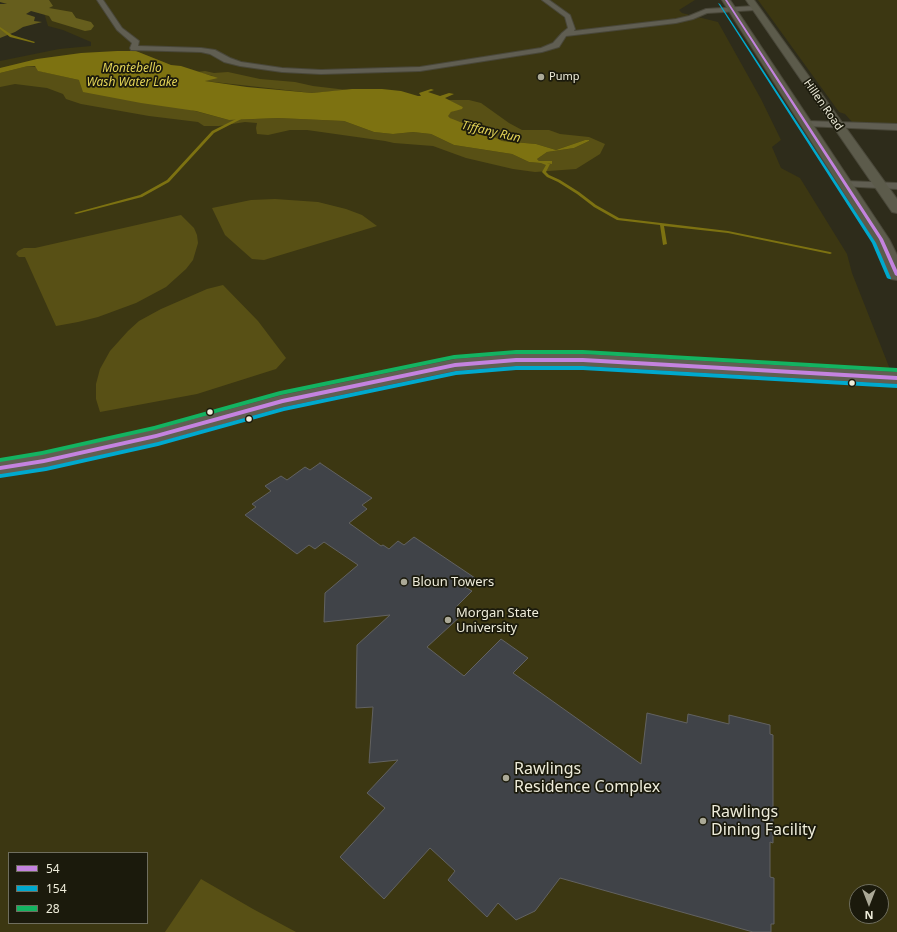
<!DOCTYPE html>
<style>
body{margin:0}
#map{position:relative;width:897px;height:932px;overflow:hidden;background:#2e2c1b;font-family:"Noto Sans",sans-serif}
canvas{display:block}
.legend{position:absolute;left:8px;top:852px;width:140px;height:72px;box-sizing:border-box;background:#1b1a0c;border:1px solid #6f6e5e;margin:0;padding:5px 7px;list-style:none;font-size:12px;color:#eeecda}
.legend li{display:flex;align-items:center;gap:8px;height:20px}
.legend b{width:20px;border:1px solid #6f6e5e}
.north{position:absolute;left:849px;top:884px;width:40px;height:40px;box-sizing:border-box;background:#1b1a0c;border:1px solid #6f6e5e;border-radius:50%;rotate:180deg;font-size:11px;font-weight:700;line-height:16px;text-align:center;color:#eeecda}
.north::after{content:'';display:block;margin:auto;width:14px;height:18px;background:#aba997;clip-path:polygon(50% 0,100% 100%,50% 72%,0 100%)}
</style>
<div id="map">
<canvas width="897" height="932"></canvas>
<ul class="legend">
<li><b style="height:5px;background:#c483df"></b>54</li>
<li><b style="height:5px;background:#00a9ce"></b>154</li>
<li><b style="height:5px;background:#13b361"></b>28</li>
</ul>
<div class="north">N</div>
</div>
<script>
const context = document.querySelector('canvas').getContext('2d');
context.lineJoin = 'round';
function fillPath(path, color) {
  context.fillStyle = color;
  context.fill(path, 'evenodd');
}
function poly(rows) {
  const path = new Path2D();
  for (const r of rows) {
    path.moveTo(r[0], r[1]);
    for (let i = 2; i < r.length; i += 2) path.lineTo(r[i], r[i + 1]);
  }
  return path;
}
function stroke(path, color, width, dash) {
  context.strokeStyle = color;
  context.lineWidth = width;
  context.lineCap = dash ? 'butt' : 'round';
  context.setLineDash(dash || []);
  context.stroke(path);
}
function label(font, color, halo, rows, align = 'center') {
  context.font = font + ' "Noto Sans",sans-serif';
  context.lineWidth = 3.5;
  context.setLineDash([]);
  context.textBaseline = 'middle';
  context.strokeStyle = halo;
  context.fillStyle = color;
  for (const [text, x, y, turn = 0] of rows) {
    context.save();
    context.translate(x, y);
    context.rotate((+turn || 0) * Math.PI / 180);
    context.textAlign = isNaN(turn) ? turn : align;
    if (halo) context.strokeText(text, 0, 0);
    context.fillText(text, 0, 0);
    context.restore();
  }
}
fillPath(poly([
 [40,0,695,0,679,10,682,13,718,22,761,99,781,140,772,147,781,168,800,178,847,254,852,273,897,387,897,932,0,932,0,61,59,49,91,46,91,42,63,30,48,26],
 [9,853,147,853,147,923,9,923],
 [857,892,881,892,881,916,857,916],
 [758,0,897,0,897,124,852,122,845,114,839,112]
]), '#3c3712');
fillPath(poly([
 [28,66,37,67,39,71,79,80,229,120,278,118,344,121,374,132,393,134,413,132,431,134,454,145,512,154,529,162,552,164,552,161,539,161,537,159,547,152,574,148,589,141,585,140,556,150,536,144,502,141,491,135,468,129,450,118,447,116,451,112,463,107,448,100,469,100,481,103,509,123,522,130,549,130,560,134,589,137,605,144,600,154,576,169,535,172,513,169,466,158,433,146,394,143,385,141,307,130,290,130,268,135,257,134,256,128,257,123,245,122,219,126,204,126,198,122,149,116,81,104,66,99,63,94,47,88,15,84,0,87,0,73],
 [205,71,214,73,228,72,260,79,295,82,313,86,347,90,312,93,205,81,213,76,197,72],
 [275,199,318,202,346,209,362,215,377,226,264,260,252,259,225,235,212,208,251,200],
 [181,215,194,228,197,235,198,243,193,260,186,269,166,287,136,303,98,317,78,322,56,326,25,257,19,257,16,254,18,251,24,248,35,248],
 [223,285,258,321,286,358,276,369,197,394,100,412,96,399,96,384,100,369,110,351,128,331,139,321,161,309,207,289],
 [201,879,253,909,296,932,165,932]
]), '#585015');
fillPath(poly([
 [0,0,49,0,53,6,49,8,72,12,76,18,91,22,94,26,91,30,85,31,52,21,49,16,31,11,26,14,35,17,34,21,42,22,23,27,15,32,0,38,0,4,7,4,0,2]
]), '#665e1d');
fillPath(poly([
 [117,51,136,51,171,65,181,66,218,78,205,81,247,87,312,93,352,89,382,89,401,91,418,96,421,96,419,93,431,89,434,90,428,92,440,96,449,93,454,94,445,98,463,107,462,109,451,112,448,116,450,118,465,124,468,129,487,133,502,141,536,144,556,150,585,140,589,140,589,141,574,148,547,152,537,159,539,161,552,161,552,164,529,162,512,154,454,145,431,134,413,132,393,134,374,132,344,121,278,118,229,120,196,111,141,103,83,92,79,80,38,71,35,66,28,66,0,73,0,68,37,59,81,53]
]), '#7d7211');
fillPath(poly([
 [0,27,12,35,35,42,34,43,10,37,0,29,0,27],
 [244,115,247,116,214,133,169,182,142,197,76,214,74,213,140,195,167,180,212,131,244,115],
 [541,161,550,164,546,172,549,175,560,180,579,192,596,205,619,218,728,231,830,252,832,253,830,254,728,233,664,226,667,244,663,245,660,225,617,220,594,207,577,194,558,182,547,177,542,172,546,165,541,163,541,161]
]), '#7d7211');
const building = poly([
 [320,463,372,498,362,505,367,509,349,523,381,546,383,545,389,549,398,541,404,545,414,537,475,578,465,587,472,591,455,608,463,614,427,647,464,676,501,639,528,658,513,673,641,764,647,713,687,723,688,714,729,724,729,715,770,725,770,734,773,735,773,843,770,842,770,877,774,878,774,924,771,924,771,932,753,932,560,878,535,911,516,920,498,903,487,917,448,880,455,871,430,848,384,899,340,857,385,808,367,793,398,760,369,763,373,707,356,708,357,645,390,615,324,622,325,593,358,565,324,542,315,549,309,545,297,554,245,515,256,507,252,504,271,491,265,486,281,476,287,480,305,467,310,470,320,463]
]);
fillPath(building, '#404348');
stroke(building, '#626261', 1);
const street = poly([
 [97,0,103,0,122,28,139,41,138,46,201,48,215,50,230,58,241,62,282,68,321,70,420,67,541,48,553,43,562,33,568,28,565,17,542,0,549,0,570,15,575,29,574,31,676,19,689,16,706,9,755,6,758,8,755,10,707,13,693,19,676,23,566,36,559,47,542,52,420,71,321,74,282,72,240,66,224,62,210,54,201,52,131,50,130,48,132,43,117,30,97,0],
 [807,121,897,124,897,130,804,126,803,124,804,122,807,121],
 [845,181,897,183,897,189,841,186,840,184,845,181]
]);
const secondary = poly([
 [516,354,583,354,897,372,897,384,583,366,516,366,455,371,284,407,156,443,44,468,0,476,0,460,44,454,156,429,282,395,455,359,516,354]
]);
const primary = poly([
 [722,0,730,0,889,239,897,255,897,280,891,279,889,275,873,239,722,0],
 [746,0,754,0,897,199,897,213,892,212,746,0]
]);
stroke(street, '#494739', 2);
stroke(secondary, '#494739', 2);
stroke(primary, '#494739', 2);
fillPath(street, '#605e52');
fillPath(secondary, '#605f52');
fillPath(primary, '#5c5b4b');
fillPath(poly([
 [725,0,727,0,883,239,897,270,897,276,895,275,879,239,725,0],
 [516,358,583,358,897,376,897,380,583,362,516,362,455,367,283,403,156,438,44,463,0,470,0,466,44,459,156,434,282,399,455,363,516,358]
]), '#c483df');
fillPath(poly([
 [718,3,720,4,876,243,891,278,891,279,889,279,887,278,872,243,718,3],
 [516,366,583,366,897,384,897,388,583,370,516,370,456,375,284,411,158,446,46,471,0,478,0,474,1,474,46,467,158,442,284,407,456,371,516,366]
]), '#00a9ce');
fillPath(poly([
 [516,350,583,350,897,368,897,372,583,354,516,354,454,359,281,395,154,430,42,455,0,462,0,458,42,451,154,426,280,391,454,355,516,350]
]), '#13b361');
for (const [x, y, r, color] of [
 [541,77,4,"#aba997"],
 [852,383,3.5,"#eeecda"],
 [210,412,3.5,"#eeecda"],
 [249,419,3.5,"#eeecda"],
 [404,582,4,"#aba997"],
 [448,620,4,"#aba997"],
 [506,778,4,"#aba997"],
 [703,821,4,"#aba997"]
]) {
  const dot = new Path2D();
  dot.arc(x, y, r, 0, 2 * Math.PI);
  context.fillStyle = color;
  context.fill(dot);
  stroke(dot, '#1b1a0c', 1.5);
}
label('11px', '#eeecda', '#1b1a0c', [
 ["Pump",549,77]
], 'left');
label('11px', '#eeecda', '#1b1a0c', [
 ["Hillen Road",823,105,55]
]);
label('italic 12px', '#e2d356', '#1b1a0c', [
 ["Montebello",132,69],
 ["Wash Water Lake",132,83],
 ["Tiffany Run",491,132,13]
]);
label('13px', '#eeecda', '#1b1a0c', [
 ["Bloun Towers",412,582],
 ["Morgan State",456,613],
 ["University",456,628]
], 'left');
label('16px', '#eeecda', '#1b1a0c', [
 ["Rawlings",514,769],
 ["Residence Complex",514,787],
 ["Rawlings",711,812],
 ["Dining Facility",711,830]
], 'left');
</script>
